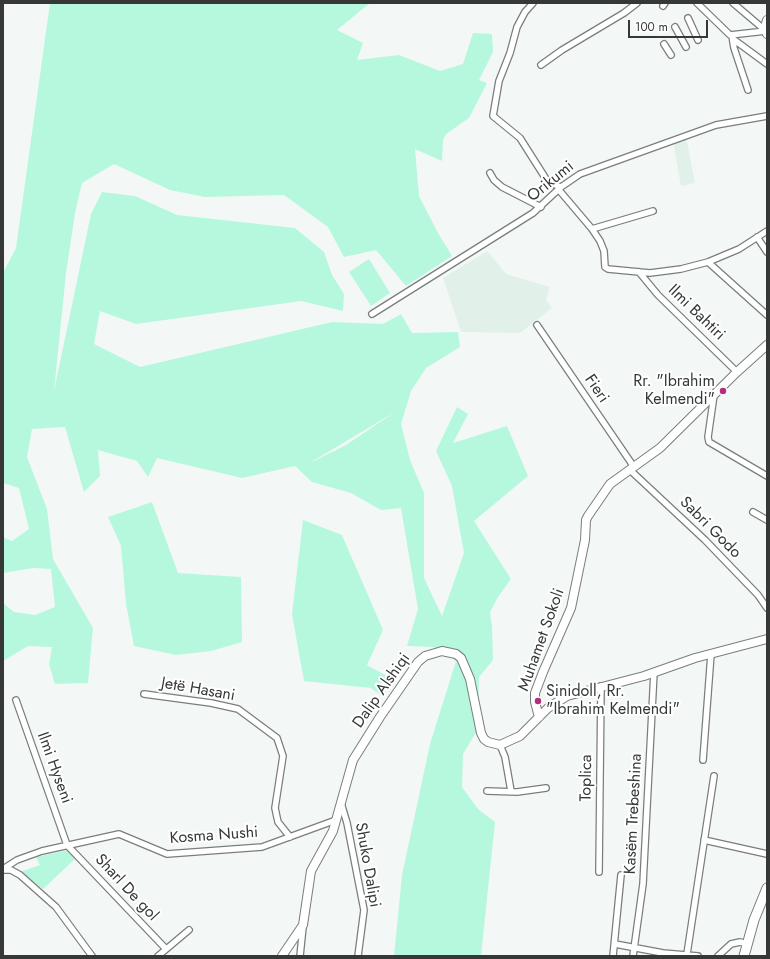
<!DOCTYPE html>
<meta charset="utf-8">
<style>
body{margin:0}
#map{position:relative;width:770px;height:959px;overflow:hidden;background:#f3f8f6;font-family:Jost,sans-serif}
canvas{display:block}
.frame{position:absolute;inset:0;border:4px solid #363837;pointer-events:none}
.scale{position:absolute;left:628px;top:20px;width:80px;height:18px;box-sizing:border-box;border:2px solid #363837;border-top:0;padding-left:5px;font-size:12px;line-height:14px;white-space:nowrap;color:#363837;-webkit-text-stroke:3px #fff;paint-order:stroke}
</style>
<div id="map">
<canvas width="770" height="959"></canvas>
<div class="frame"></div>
<div class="scale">100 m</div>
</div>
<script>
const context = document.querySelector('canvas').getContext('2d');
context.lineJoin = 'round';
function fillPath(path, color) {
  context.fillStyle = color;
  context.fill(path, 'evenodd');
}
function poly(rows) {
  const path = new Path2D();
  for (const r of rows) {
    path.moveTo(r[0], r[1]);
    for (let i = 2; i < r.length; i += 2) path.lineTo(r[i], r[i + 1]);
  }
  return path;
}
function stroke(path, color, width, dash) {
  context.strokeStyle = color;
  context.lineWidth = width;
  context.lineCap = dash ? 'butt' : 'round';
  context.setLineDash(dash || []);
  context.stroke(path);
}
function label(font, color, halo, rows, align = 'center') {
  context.font = font + ' Jost,sans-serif';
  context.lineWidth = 4;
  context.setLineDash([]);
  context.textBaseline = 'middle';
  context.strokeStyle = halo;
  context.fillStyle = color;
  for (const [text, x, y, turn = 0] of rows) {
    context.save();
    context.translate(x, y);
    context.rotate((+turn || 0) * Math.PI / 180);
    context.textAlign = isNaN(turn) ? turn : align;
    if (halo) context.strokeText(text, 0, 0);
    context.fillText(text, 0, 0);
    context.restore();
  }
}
fillPath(poly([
 [686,136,695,183,681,186,673,141],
 [487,251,506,274,550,287,546,300,552,308,520,333,461,332,443,278]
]), '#e2f0ea');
fillPath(poly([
 [50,3,370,3,337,30,363,43,357,60,399,55,440,71,463,64,473,33,492,34,493,52,479,80,487,83,469,118,446,134,443,140,442,161,415,149,419,196,438,233,452,256,406,286,376,250,344,257,328,227,284,195,205,197,170,190,114,164,82,183,75,213,66,273,54,391,91,214,102,192,135,196,177,215,295,228,324,252,332,275,344,294,343,311,301,301,136,324,100,311,94,344,140,367,332,322,383,324,401,314,412,333,458,332,460,347,426,368,411,391,401,424,410,460,424,493,424,578,442,616,464,553,452,486,436,451,457,407,468,414,453,443,507,426,528,476,474,521,511,579,498,597,490,612,492,626,493,660,479,677,478,729,463,754,462,787,478,809,495,822,481,956,394,956,402,875,430,744,456,661,434,647,407,646,418,609,401,508,381,510,351,493,312,482,295,466,242,478,157,458,148,477,137,461,98,450,100,476,84,492,65,427,32,429,27,457,47,509,53,559,93,628,88,683,55,684,49,664,52,647,28,646,3,661,3,603,14,612,35,615,55,607,51,569,33,568,3,573,3,537,12,541,29,529,19,488,3,483,3,273,16,248],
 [395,412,346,445,308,464],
 [369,259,390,293,371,306,349,272],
 [152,502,178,573,241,577,242,642,211,651,176,655,134,646,126,604,121,546,108,517],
 [303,520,342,535,383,630,367,665,394,680,382,696,371,688,304,681,292,614],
 [69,850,76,858,43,889,20,872,40,865,36,857]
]), '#b6f8de');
const street = poly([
 [533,3,525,12,517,27,510,53,499,81,493,116,520,138,546,179,553,184,561,187],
 [697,3,730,35,766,31],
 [733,3,766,31],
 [663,6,665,3],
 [688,18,698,40],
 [675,27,686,47],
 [732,36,734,48,748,90],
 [733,39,767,64],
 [664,44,671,55],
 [541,65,562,50,624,13,637,3],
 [490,173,494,180,502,187,541,207],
 [559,190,592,229,600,241,604,251,605,267,608,269,650,273,681,269,708,262,739,249,767,231],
 [592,229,653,211],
 [757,237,767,252],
 [708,262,767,315],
 [639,272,658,295,737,372],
 [372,314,533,213,561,187,580,174,716,125,767,116],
 [537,325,634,467],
 [714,395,708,437,709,442,767,476],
 [630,470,705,540,758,595,767,608],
 [753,512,767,520],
 [144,694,211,703,238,709,277,738,283,756,275,808,278,822,290,837],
 [16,700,67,845,166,949],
 [500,745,505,757,511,791],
 [703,760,711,654],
 [487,791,517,792,546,788],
 [341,803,347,823,364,910,358,956],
 [704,840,767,854],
 [3,869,17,860,42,851,119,834,167,854,262,847,336,820],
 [3,870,11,870,20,875,56,907,92,956],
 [599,872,601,686],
 [615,944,663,953,698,956],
 [687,954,714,776],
 [158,956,189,930],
 [300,956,303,927],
 [613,956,621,875],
 [633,956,643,884,654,672],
 [718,956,731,944,740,942,747,944]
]);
const secondary = poly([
 [767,20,765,27,767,34],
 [539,717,535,702,535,693,543,672,571,608,585,540,586,520,588,516,610,484,660,448,737,372,767,345],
 [282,956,303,925,311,871,333,831,353,760,380,717,418,662,425,656,442,651,456,654,461,658,470,679,481,733,484,739,488,742,500,745,520,736,548,708,567,696,644,676,695,658,767,639]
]);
const primary = poly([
 [744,956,754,920,767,888]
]);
stroke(street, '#797e7c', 8);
stroke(secondary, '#797e7c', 10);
stroke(primary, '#797e7c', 11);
stroke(street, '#fff', 5.5);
stroke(secondary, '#fff', 8);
stroke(primary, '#fff', 9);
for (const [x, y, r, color] of [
 [723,391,4,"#b0307c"],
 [538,701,4,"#b0307c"]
]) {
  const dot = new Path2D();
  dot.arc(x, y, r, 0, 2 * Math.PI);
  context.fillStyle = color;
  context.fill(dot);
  stroke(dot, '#fff', 1.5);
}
label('16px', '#363837', '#fff', [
 ["Orikumi",551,182,-39],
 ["Ilmi Bahtiri",696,313,44],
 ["Fieri",596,389,56],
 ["Sabri Godo",710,528,45],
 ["Muhamet Sokoli",542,640,-70],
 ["Jetë Hasani",198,690,10],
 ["Dalip Alshiqi",382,691,-55],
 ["Ilmi Hyseni",54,768,70],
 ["Toplica",587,778,-89],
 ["Kasëm Trebeshina",634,814,-87],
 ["Kosma Nushi",214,836,-4],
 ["Shuko Dalipi",367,865,80],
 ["Sharl De gol",126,888,47]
]);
label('16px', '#363837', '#fff', [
 ["Rr. \"Ibrahim",715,382],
 ["Kelmendi\"",715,400],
 ["Sinidoll, Rr.",546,692,"left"],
 ["\"Ibrahim Kelmendi\"",546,710,"left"]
], 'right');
</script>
